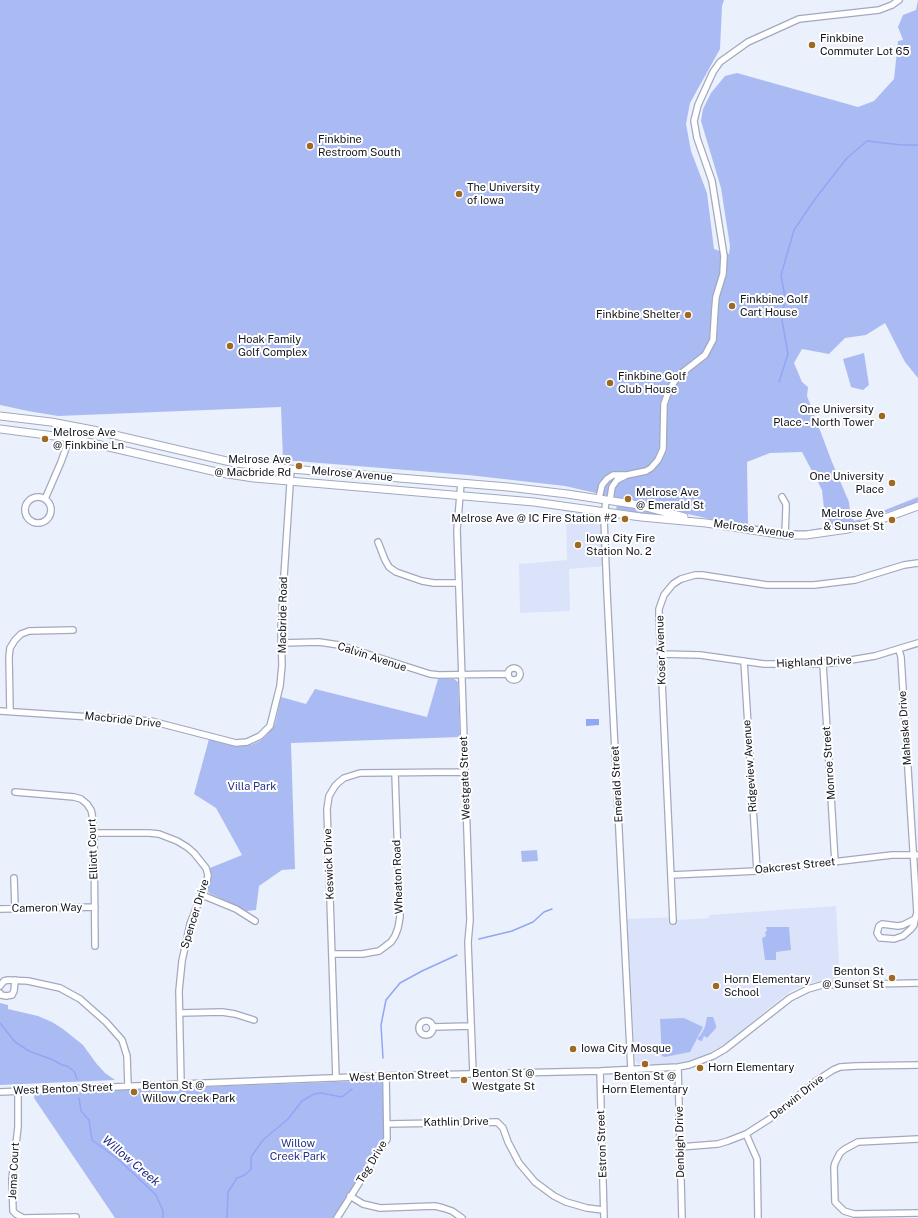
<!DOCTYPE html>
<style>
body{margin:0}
canvas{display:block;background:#ebf0fd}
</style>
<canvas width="918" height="1218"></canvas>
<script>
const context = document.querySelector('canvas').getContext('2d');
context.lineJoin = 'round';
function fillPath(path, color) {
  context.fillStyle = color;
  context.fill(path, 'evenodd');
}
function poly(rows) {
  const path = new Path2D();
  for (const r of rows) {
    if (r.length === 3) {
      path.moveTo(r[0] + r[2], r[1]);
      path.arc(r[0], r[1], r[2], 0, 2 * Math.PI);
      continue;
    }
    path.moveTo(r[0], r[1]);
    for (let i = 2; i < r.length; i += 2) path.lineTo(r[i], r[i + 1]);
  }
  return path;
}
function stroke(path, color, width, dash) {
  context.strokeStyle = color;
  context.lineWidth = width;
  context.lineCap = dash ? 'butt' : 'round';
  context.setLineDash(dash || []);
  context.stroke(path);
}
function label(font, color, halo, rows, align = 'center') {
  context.font = font + ' "Public Sans",sans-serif';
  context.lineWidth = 4;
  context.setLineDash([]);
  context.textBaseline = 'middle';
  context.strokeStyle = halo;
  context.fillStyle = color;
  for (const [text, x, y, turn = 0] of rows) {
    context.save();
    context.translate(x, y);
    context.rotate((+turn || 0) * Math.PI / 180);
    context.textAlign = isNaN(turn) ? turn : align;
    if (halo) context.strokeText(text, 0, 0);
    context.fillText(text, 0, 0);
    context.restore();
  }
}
fillPath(poly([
 [566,510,604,516,606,566,569,569,570,611,520,613,519,564,567,560],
 [836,906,840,980,815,982,807,984,791,991,779,1000,727,1043,707,1054,685,1062,670,1064,642,1065,637,1063,635,1059,627,919,677,917,678,920,709,918,709,915]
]), '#dbe3fa');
fillPath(poly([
 [0,0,724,0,722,6,720,49,690,103,686,124,691,151,707,193,714,249,729,254,730,246,721,188,701,121,703,109,711,93,725,76,737,73,858,107,874,101,894,79,898,41,903,40,898,27,903,15,916,10,918,0,918,378,905,362,885,323,866,335,845,338,829,354,802,349,794,363,802,382,808,387,807,396,832,462,849,502,850,511,854,521,861,519,860,521,844,526,811,531,795,532,791,530,809,530,831,526,830,521,825,517,822,490,802,452,770,453,747,462,748,524,779,529,775,530,710,519,565,486,468,475,283,460,281,407,58,416,28,411,0,405],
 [864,353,869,385,863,390,851,387,843,359],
 [918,497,918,501,915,503,875,516,870,516],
 [619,505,643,509,669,516,669,517,617,510,616,507],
 [438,679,454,679,458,682,460,737,291,743,295,869,282,870,259,886,256,910,247,911,209,893,207,889,211,877,210,868,242,855,216,808,194,794,209,739,241,746,251,745,260,741,266,736,275,724,281,697,306,704,315,689,427,717],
 [537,850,538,861,522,862,521,851],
 [766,927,789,927,791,950,776,952,776,960,765,960,762,938,766,936,765,932,767,931],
 [0,1003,8,1005,8,1009,38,1016,52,1022,63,1029,83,1045,96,1063,105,1073,115,1080,0,1085],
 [707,1017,713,1017,716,1025,716,1028,707,1038,704,1036,702,1041,698,1040,698,1037,700,1036,705,1027],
 [684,1018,703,1027,690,1052,665,1057,662,1056,660,1019],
 [386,1080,387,1134,337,1218,115,1218,34,1098,35,1094,39,1093]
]), '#aabbf4');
fillPath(poly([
 [586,719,599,719,599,725,586,726]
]), '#91a6f4');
stroke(poly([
 [779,382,788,354,782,320,785,297,781,275,794,230,815,199,847,158,867,141,902,145,918,145],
 [479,939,512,931,533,922,544,912,552,909],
 [0,1023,15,1042,29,1051,53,1060,62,1065,67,1066,74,1071,77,1079],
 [383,1058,381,1025,386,1000,400,983,422,971,457,955],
 [79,1098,81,1111,89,1120,92,1140,118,1159,156,1195,163,1211,163,1218],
 [227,1218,228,1192,237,1178,245,1175,251,1169,251,1157,263,1140,288,1119,302,1101,314,1094,321,1093,342,1097,352,1089]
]), '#91a6f4', 1.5);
const minor = poly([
 [461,483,457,530,470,920,468,942,473,1074],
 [38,510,13],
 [782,497,786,504,786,509,785,535],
 [599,498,602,485,607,479,613,475,627,475],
 [45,499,61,462,74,426],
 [606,500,604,519,607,592,631,1069],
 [610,500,612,487,617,480,627,475,646,471,651,468,658,460,663,449,664,404,669,390,678,376,705,355,713,340,715,308,716,297,723,274,724,256,712,181,697,138,694,121,698,105,713,72,720,62,748,42,799,19,879,10,892,5,899,0],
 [378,542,385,560,389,567,396,572,422,581,434,583,459,583],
 [282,643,319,642,339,645,430,674,439,675,507,674],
 [899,650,901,657,917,913,915,919,914,925,911,929,903,936,894,939,883,938,880,938,877,933,879,926,882,924,898,926,903,925,915,919],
 [661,654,700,655,764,664,810,664,833,663,875,656,918,643],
 [744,661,757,871],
 [823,664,835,862],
 [514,674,6],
 [0,711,151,721,236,743,247,742,260,736,270,726,280,686,282,665,281,629,284,576,291,469],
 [10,711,9,657,10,648,15,640,21,634,29,631,73,630],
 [15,792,74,797,81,799,87,804,91,810,92,814,94,833,95,946],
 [94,833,149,833,159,834,177,841,187,847,194,853,206,868,208,875,207,881,190,924,182,961,179,991,181,1084],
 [671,875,757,871,892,855,918,855],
 [14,878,15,908],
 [202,895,236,909,255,921],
 [0,909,95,907],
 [673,921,659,616,659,609,664,595,673,584,681,579,695,575,702,575,767,585,814,585,855,580,904,565,918,563],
 [332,954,362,954,379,951,391,942,395,936,398,928,400,917,395,773],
 [0,986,4,981,8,980,28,981,60,988,80,999,106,1022,122,1040,127,1056,128,1086],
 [0,993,1,995,6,996,12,995,14,991,15,980],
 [180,1013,222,1012,235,1014,254,1020],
 [426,1028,7],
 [433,1027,471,1026],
 [678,1067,682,1218],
 [600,1071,604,1218],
 [336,1078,327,809,329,796,335,786,339,782,344,778,360,773,465,772],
 [18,1091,18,1127,12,1179,13,1211,16,1214,23,1218,76,1217],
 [0,1092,181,1084,380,1076,600,1071,678,1067,689,1065,713,1056,725,1049,790,998,808,989,822,985,918,983],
 [387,1124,497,1122,503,1128,508,1142,519,1163,535,1182,554,1196,566,1202,587,1208,603,1210],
 [746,1134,757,1159,758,1218],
 [918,1139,858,1142,845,1149,840,1153,835,1163,834,1167,835,1202,844,1211,854,1214,918,1213],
 [680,1147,718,1144,728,1141,746,1134,774,1116,816,1081,833,1070,840,1067,856,1066,918,1065],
 [350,1196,363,1204,380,1208,435,1206,443,1208,452,1211,462,1218],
 [337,1218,387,1139,386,1076]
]);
const major = poly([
 [0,416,51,422,93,430,235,463,291,469,508,487,567,494,639,505,684,517],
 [0,429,70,438,221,473,254,478,534,502,641,517,706,523,785,535,806,535,848,529,885,518,918,506]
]);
stroke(minor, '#a2a9be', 8);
stroke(major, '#a2a9be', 9);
stroke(minor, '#fff', 5.5);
stroke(major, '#fff', 7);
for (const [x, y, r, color] of [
 [812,45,4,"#9e6a21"],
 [310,146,4,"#9e6a21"],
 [459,194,4,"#9e6a21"],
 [732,306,4,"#9e6a21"],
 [688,315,4,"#9e6a21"],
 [230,346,4,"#9e6a21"],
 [610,383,4,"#9e6a21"],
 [882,416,4,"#9e6a21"],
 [45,439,4,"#9e6a21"],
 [299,466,4,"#9e6a21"],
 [892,483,4,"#9e6a21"],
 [628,499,4,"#9e6a21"],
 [625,519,4,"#9e6a21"],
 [892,520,4,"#9e6a21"],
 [578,545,4,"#9e6a21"],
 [892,978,4,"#9e6a21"],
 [716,986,4,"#9e6a21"],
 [573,1049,4,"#9e6a21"],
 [645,1064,4,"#9e6a21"],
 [700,1068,4,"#9e6a21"],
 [464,1080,4,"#9e6a21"],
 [134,1092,4,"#9e6a21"]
]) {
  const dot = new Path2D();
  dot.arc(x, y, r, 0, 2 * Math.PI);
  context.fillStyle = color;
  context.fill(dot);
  stroke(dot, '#fff', 1.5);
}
label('11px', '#13151d', '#fff', [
 ["Finkbine",820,39],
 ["Commuter Lot 65",820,52],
 ["Finkbine",318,140],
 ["Restroom South",318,153],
 ["The University",467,188],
 ["of Iowa",467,201],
 ["Finkbine Golf",740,300],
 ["Cart House",740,313],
 ["Finkbine Shelter",680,315,"right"],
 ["Hoak Family",238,340],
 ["Golf Complex",238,353],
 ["Finkbine Golf",618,377],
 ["Club House",618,390],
 ["One University",874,410,"right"],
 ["Place - North Tower",874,423,"right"],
 ["Melrose Ave",53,433],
 ["@ Finkbine Ln",53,446],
 ["Melrose Ave",291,460,"right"],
 ["@ Macbride Rd",291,473,"right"],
 ["One University",884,477,"right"],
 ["Place",884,490,"right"],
 ["Melrose Ave",636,493],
 ["@ Emerald St",636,506],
 ["Melrose Ave",884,514,"right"],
 ["& Sunset St",884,527,"right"],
 ["Melrose Ave @ IC Fire Station #2",617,519,"right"],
 ["Iowa City Fire",586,539],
 ["Station No. 2",586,552],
 ["Benton St",884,972,"right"],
 ["@ Sunset St",884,985,"right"],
 ["Horn Elementary",724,980],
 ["School",724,993],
 ["Iowa City Mosque",581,1049],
 ["Horn Elementary",708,1068],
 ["Benton St @",472,1074],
 ["Westgate St",472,1087],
 ["Benton St @",645,1077,"center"],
 ["Horn Elementary",645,1090,"center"],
 ["Benton St @",142,1086],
 ["Willow Creek Park",142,1099]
], 'left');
label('11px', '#13151d', '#fff', [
 ["Melrose Avenue",352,474,5],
 ["Melrose Avenue",754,529,8],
 ["Macbride Road",283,615,-89],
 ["Koser Avenue",661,650,-92],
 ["Calvin Avenue",372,657,18],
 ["Highland Drive",814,662,-3],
 ["Macbride Drive",123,720,6],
 ["Mahaska Drive",905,728,-94],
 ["Monroe Street",829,763,-94],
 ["Ridgeview Avenue",750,766,-94],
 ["Westgate Street",465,778,-92],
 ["Emerald Street",617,784,-93],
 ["Elliott Court",93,849,-92],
 ["Keswick Drive",329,864,-92],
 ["Oakcrest Street",795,866,-6],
 ["Wheaton Road",398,877,-92],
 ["Cameron Way",47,908,-1],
 ["Spencer Drive",195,914,-73],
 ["West Benton Street",399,1076,-2],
 ["West Benton Street",63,1089,-2],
 ["Derwin Drive",797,1097,-38],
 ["Kathlin Drive",456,1122,-1],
 ["Denbigh Drive",680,1142,-91],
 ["Estron Street",602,1144,-92],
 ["Teg Drive",372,1162,-59],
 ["Jema Court",14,1171,-87]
]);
label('11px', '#263189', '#fff', [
 ["Villa Park",252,787],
 ["Willow",298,1144],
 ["Creek Park",298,1157]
]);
label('italic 12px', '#212a82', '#fff', [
 ["Willow Creek",131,1161,40]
]);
</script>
